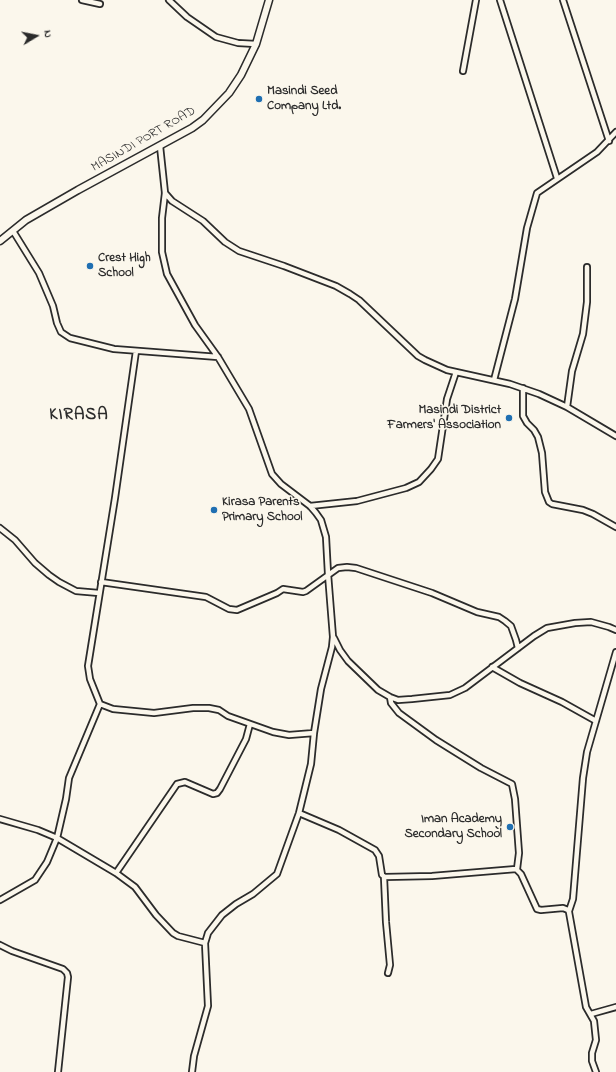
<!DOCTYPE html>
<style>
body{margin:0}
#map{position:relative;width:616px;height:1072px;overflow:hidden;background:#fbf7ec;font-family:"Indie Flower",sans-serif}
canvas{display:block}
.north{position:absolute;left:16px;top:16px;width:40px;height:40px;-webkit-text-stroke:3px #fbf7ec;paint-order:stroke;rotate:80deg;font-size:11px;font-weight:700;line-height:16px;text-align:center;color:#2b2b2b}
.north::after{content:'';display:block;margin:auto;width:14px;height:18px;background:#2b2b2b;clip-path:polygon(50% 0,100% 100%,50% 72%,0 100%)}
</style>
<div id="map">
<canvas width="616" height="1072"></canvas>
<div class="north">N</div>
</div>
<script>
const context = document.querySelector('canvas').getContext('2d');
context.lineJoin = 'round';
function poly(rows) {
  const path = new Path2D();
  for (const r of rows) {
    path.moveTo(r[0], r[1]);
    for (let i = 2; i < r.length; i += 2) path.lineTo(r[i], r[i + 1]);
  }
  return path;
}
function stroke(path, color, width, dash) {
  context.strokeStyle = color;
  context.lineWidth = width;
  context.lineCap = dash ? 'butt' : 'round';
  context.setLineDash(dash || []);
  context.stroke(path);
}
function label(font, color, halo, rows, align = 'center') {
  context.font = font + ' "Indie Flower",sans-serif';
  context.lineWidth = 3;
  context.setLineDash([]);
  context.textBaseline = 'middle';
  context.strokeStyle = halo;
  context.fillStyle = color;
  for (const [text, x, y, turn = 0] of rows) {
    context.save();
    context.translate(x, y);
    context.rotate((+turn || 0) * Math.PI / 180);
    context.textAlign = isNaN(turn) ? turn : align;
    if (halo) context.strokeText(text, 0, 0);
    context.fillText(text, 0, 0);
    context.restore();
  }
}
const minor = poly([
 [82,0,100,4],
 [169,0,187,17,216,37,238,43,256,44],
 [500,0,557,178],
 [563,0,609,141],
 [463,71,476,0],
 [160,146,165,193,162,218,162,252,167,274,195,325,218,357,249,409,272,474,281,484,310,506,316,513,321,520,326,537,328,574,333,637,332,647,321,689,314,733,311,764,299,813,277,874,253,894,236,904,222,915,208,933,205,943,208,1006,194,1056,192,1072],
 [165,193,172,201,203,221,225,242,239,251,284,266,336,286,350,294,359,300,418,356,425,360,447,370,510,384,539,394,567,407,616,436],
 [13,231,39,273,53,306,57,323,61,332,70,338,114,349,218,357],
 [136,351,115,498,88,666,90,679,100,704,113,709,154,713,193,708,209,708,219,710,228,716,273,732,289,735,314,733],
 [494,380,515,299,527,228,537,193,597,152,616,132],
 [523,388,523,416,527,423,534,430,538,437,542,453,545,492,549,502,552,504,583,510,593,514,616,527],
 [567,407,572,371,583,334,587,302,587,267],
 [310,506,357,501,406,488,419,482,431,469,438,459,447,399,456,372],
 [0,528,15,540,35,563,49,575,59,582,76,591,99,593],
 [101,582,206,597,229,609,237,610,277,593,283,589,303,592,306,591,338,568,347,567,356,568,432,593,477,612,499,617,505,621,511,626,516,640,518,648],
 [334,638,340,650,348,661,378,690,390,697,398,700,412,699,450,695,465,688,534,636,547,628,575,623,591,622,609,627,616,630],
 [492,667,520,683,562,702,596,721],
 [390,697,391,703,399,713,436,740,481,768,512,784,515,799,519,853,517,869],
 [299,813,339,830,375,850,379,856,382,875,385,877,432,876,516,869,521,874,537,909,541,910,563,908,568,910,569,912,586,1007,594,1021,596,1040,592,1053,592,1061,596,1072],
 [0,819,38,830,57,838,116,873,135,887,156,915,173,933,178,936,205,943],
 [116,873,177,784,185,782,213,794,217,793,220,789,246,739,250,724],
 [384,877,386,922,390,965,388,973],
 [0,900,35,880,47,862,57,838,66,799,69,778,100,704],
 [569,911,573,899,583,778,587,752,616,652],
 [0,945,12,951,63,969,67,973,68,977,58,1072],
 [591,1014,616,1007]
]);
const secondary = poly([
 [0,241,26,220,78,190,192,128,203,120,229,93,241,75,256,44,269,0]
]);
stroke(minor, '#2b2b2b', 8);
stroke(secondary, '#2b2b2b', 9);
stroke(minor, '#fbf7ec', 4.5);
stroke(secondary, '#fbf7ec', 6);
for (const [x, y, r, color] of [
 [259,99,4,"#1f6fb2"],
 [90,266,4,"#1f6fb2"],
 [509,418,4,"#1f6fb2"],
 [214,510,4,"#1f6fb2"],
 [510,827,4,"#1f6fb2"]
]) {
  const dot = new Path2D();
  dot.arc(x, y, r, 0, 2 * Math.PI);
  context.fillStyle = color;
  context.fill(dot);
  stroke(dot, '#fbf7ec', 1.5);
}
label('bold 13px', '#2b2b2b', '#fbf7ec', [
 ["Masindi Seed",267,92],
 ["Company Ltd.",267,107],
 ["Crest High",98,259],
 ["School",98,274],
 ["Masindi District",501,411,"right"],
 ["Farmers' Association",501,426,"right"],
 ["Kirasa Parents",222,503],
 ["Primary School",222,518],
 ["Iman Academy",502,820,"right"],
 ["Secondary School",502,835,"right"]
], 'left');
label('13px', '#2b2b2b', '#fbf7ec', [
 ["MASINDI PORT ROAD",144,140,-30]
]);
context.letterSpacing = '1px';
label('bold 17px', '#2b2b2b', '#fbf7ec', [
 ["KIRASA",79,416]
]);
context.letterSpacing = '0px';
</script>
